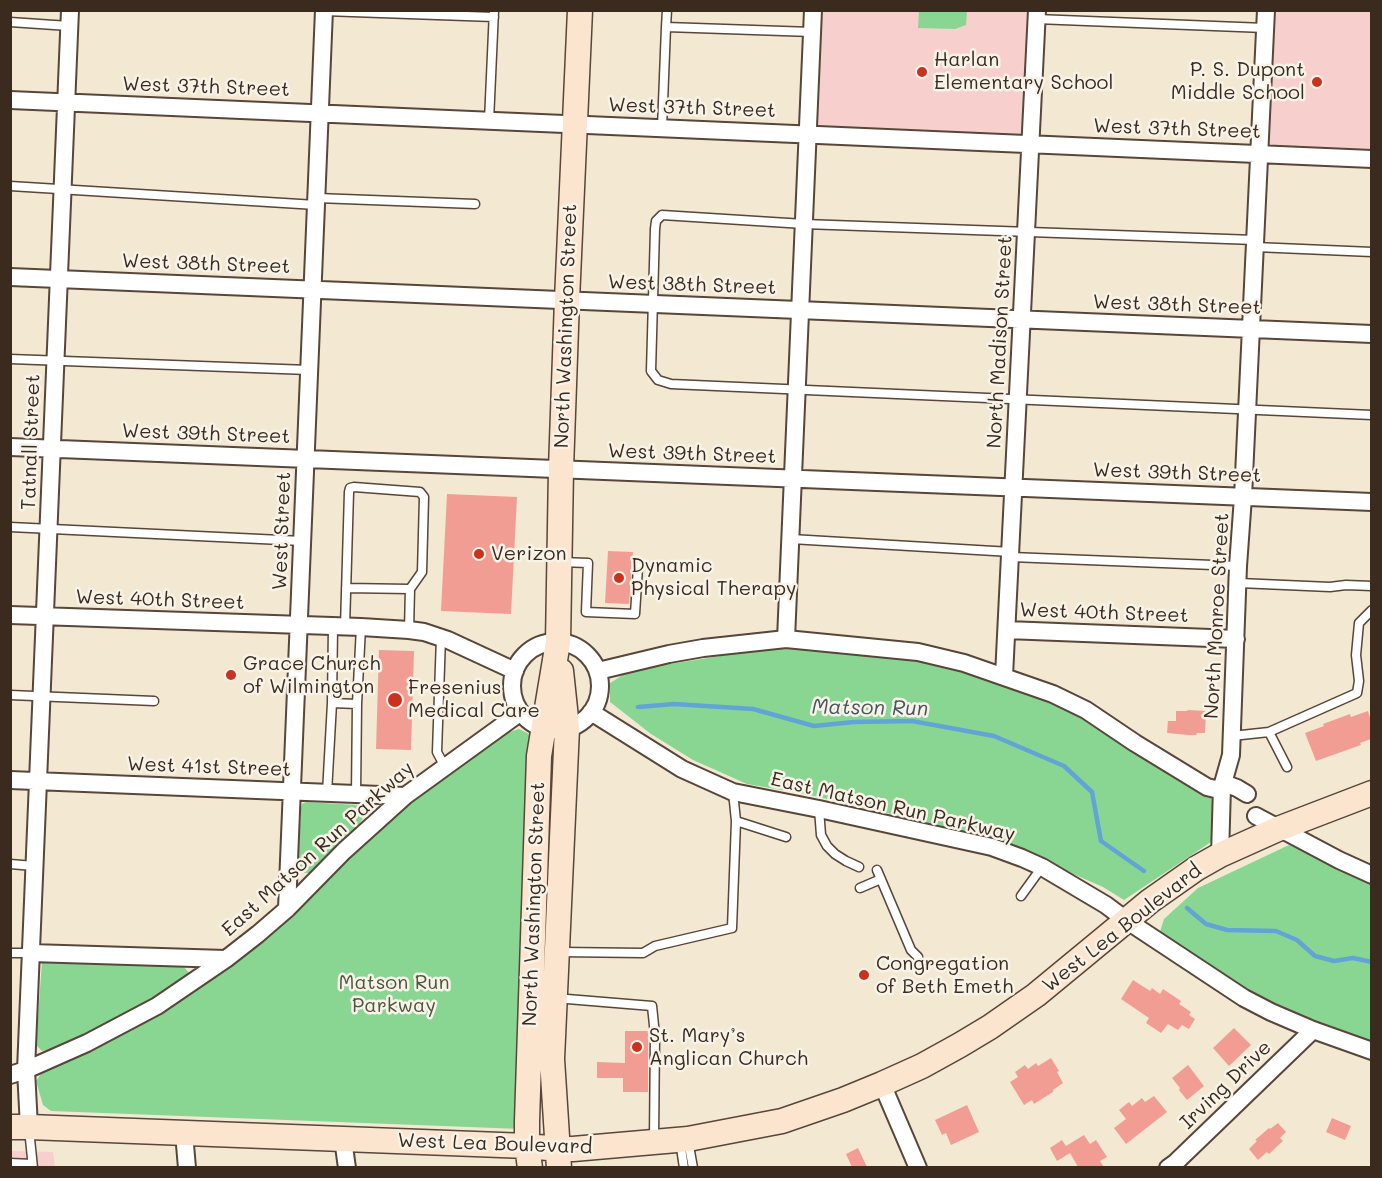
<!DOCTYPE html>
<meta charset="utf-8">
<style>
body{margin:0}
#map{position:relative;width:1382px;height:1178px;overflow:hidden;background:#f3e8d2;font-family:Mali,sans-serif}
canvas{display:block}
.frame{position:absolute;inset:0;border:12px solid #3b2a1e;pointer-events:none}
</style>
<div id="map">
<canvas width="1382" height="1178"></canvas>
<div class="frame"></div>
</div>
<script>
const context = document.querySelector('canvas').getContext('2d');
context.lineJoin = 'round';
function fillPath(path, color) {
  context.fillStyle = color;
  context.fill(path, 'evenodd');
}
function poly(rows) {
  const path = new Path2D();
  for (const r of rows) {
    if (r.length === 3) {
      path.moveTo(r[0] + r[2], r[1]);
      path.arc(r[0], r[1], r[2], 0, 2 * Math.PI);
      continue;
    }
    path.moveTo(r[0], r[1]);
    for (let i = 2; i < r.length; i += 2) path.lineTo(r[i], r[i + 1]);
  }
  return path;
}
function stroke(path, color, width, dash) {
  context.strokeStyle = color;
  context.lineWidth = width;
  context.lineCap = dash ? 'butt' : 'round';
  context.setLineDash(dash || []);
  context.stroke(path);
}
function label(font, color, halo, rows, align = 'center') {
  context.font = font + ' Mali,sans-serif';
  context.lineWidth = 5;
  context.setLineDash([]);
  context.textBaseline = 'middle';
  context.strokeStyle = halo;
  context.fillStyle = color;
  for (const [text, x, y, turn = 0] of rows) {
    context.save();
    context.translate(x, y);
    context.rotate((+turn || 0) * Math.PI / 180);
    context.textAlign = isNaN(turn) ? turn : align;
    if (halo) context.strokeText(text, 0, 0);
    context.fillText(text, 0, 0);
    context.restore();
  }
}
fillPath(poly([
 [813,11,1037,11,1030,144,808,134],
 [1266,11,1371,11,1371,159,1259,154],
 [11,1151,53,1152,55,1167,11,1168]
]), '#f7d0cd');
fillPath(poly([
 [919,11,967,11,966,25,955,29,918,28],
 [785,646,884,649,1042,690,1207,787,1215,804,1214,840,1124,900,1103,887,1062,869,1018,848,891,814,806,794,747,784,693,760,651,734,610,702,610,683,631,670],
 [519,729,535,737,521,1129,51,1111,43,1105,36,1081,45,1068,153,1015,343,860,420,792,494,737],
 [306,802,357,805,362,811,363,818,359,825,309,873,304,873,298,867,301,808,302,804],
 [1289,845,1371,874,1371,1051,1313,1030,1157,941,1164,919,1198,888],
 [179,961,189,973,182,979,151,999,100,1027,48,1050,42,1051,36,1045,42,962]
]), '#89d693');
stroke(poly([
 [638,707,674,704,753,709,814,726,854,722,912,721,994,736,1064,766,1092,792,1101,841,1144,871],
 [1187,908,1206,924,1227,930,1276,931,1297,940,1315,956,1334,961,1353,958,1372,962]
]), '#63a4d7', 4.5);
fillPath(poly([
 [447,494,517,497,511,614,441,611],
 [608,551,633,552,629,604,605,603],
 [379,650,414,651,411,750,376,749],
 [1188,710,1206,711,1205,733,1197,733,1196,735,1188,735,1167,733,1168,721,1176,721,1176,711,1187,711],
 [1368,711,1371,721,1371,739,1360,743,1361,745,1316,761,1305,733,1324,726,1323,724,1350,714,1351,717],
 [1133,980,1150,991,1152,988,1160,994,1163,989,1181,1001,1179,1004,1191,1012,1189,1015,1195,1019,1189,1029,1182,1025,1178,1030,1168,1024,1161,1033,1146,1023,1149,1018,1121,999],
 [1234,1028,1251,1045,1229,1066,1213,1048],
 [625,1031,648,1031,648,1092,623,1092,623,1078,597,1078,597,1062,625,1063],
 [1051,1058,1059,1071,1057,1072,1063,1083,1053,1090,1053,1092,1034,1104,1032,1100,1024,1105,1010,1082,1018,1077,1015,1072,1025,1065,1028,1069,1036,1063,1038,1066],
 [1188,1065,1204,1086,1187,1100,1179,1090,1180,1088,1172,1078],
 [1154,1096,1167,1112,1126,1144,1114,1128,1126,1119,1119,1110,1129,1102,1132,1106,1142,1098,1145,1102],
 [967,1105,979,1132,951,1145,946,1133,942,1135,935,1120],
 [1332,1118,1351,1126,1345,1140,1326,1132],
 [1278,1123,1286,1132,1280,1138,1283,1141,1269,1154,1267,1152,1258,1160,1249,1149,1257,1141,1255,1140,1269,1128,1270,1129],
 [1084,1135,1090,1144,1096,1140,1107,1157,1100,1161,1104,1167,1078,1167,1070,1153,1057,1161,1050,1148,1062,1140,1066,1146],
 [858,1148,867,1167,852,1167,846,1154]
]), '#f29d93');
const lane = poly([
 [324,11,494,17],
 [1036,19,1265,28],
 [10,22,69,26],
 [666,27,667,10],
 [489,121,494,10],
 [662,128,666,27,812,32],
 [10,186,316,205],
 [317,198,475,204],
 [1255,240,804,224,662,215,656,221,655,229,651,371,658,380,671,384,1372,415],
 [1255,247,1372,252],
 [10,359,309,370],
 [10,527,302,541],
 [791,539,1011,552],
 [1011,557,1238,566],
 [560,562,588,563,586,612,635,614,638,567],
 [1239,583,1330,587,1346,585,1372,586],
 [346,588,410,589],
 [345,627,349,492,350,488,354,487,420,492,424,497,422,572,410,589,409,630],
 [441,637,437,752,445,767],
 [10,695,154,701],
 [332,703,357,704],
 [1269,732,1357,693,1359,681,1356,655,1359,623,1372,610],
 [1232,736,1269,732,1287,767],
 [733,792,736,821,786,837],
 [327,793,332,703,333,626],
 [356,794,357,704,361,627],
 [819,809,821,835,827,846,835,854,846,861,859,867],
 [10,864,34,866],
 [877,870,911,950,918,957],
 [860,888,881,879],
 [1021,896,1042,867],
 [560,952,643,953,655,946,732,928,736,821],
 [10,953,31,953],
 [555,998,652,1006,655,1035,654,1139],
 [29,1129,33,1168],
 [688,1140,693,1168],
 [680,1141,684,1168],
 [10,1163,32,1164]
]);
const street = poly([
 [10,100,1372,159],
 [10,277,1372,334],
 [10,447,1372,502],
 [10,615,361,627,409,630,424,632,448,640,515,671],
 [1007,630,1236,639],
 [786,639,813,10],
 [556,686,44],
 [598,671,669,654,703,648,786,639,918,652,964,663,1053,694,1086,710,1135,743,1207,787,1215,789,1229,785,1237,788,1247,794],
 [1004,676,1037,10],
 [591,712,682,769,733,792,819,809,992,847,1022,858,1042,867,1106,905,1126,920,1244,998,1271,1012,1313,1030,1372,1051],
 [10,780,405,796],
 [1256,816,1339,860,1372,875],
 [1220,855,1222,787,1231,755,1238,566,1243,497,1266,10],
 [287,909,324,10],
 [31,953,226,959],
 [10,1075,26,1070,87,1043,157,1006,226,959,258,934,287,909,344,851,405,796,521,712],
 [882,1084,918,1168],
 [29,1127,26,1070,70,10],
 [184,1133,187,1168],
 [343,1139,347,1168],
 [1168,1168,1175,1163,1313,1030]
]);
const secondary = poly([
 [10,1127,29,1127,527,1146,559,1149,573,1149,688,1139,782,1121,843,1100,882,1084,922,1066,960,1045,990,1027,1036,995,1150,901,1197,868,1220,855,1278,829,1372,793],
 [530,1168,527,1146,527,1121,539,756,558,642,561,469,567,300,580,10],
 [559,1168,552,1059,567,728,561,671]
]);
stroke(lane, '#574639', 11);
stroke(street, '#574639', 20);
stroke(secondary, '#574639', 27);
stroke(lane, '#fff', 8);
stroke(street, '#fff', 16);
stroke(secondary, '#fbe5cf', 24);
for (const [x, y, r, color] of [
 [922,72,6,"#c8321e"],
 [1317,82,6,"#c8321e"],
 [479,554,6,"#c8321e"],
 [619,578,6,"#c8321e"],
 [231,675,6,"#c8321e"],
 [395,700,8,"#c8321e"],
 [864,975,6,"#c8321e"],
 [637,1047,6,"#c8321e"]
]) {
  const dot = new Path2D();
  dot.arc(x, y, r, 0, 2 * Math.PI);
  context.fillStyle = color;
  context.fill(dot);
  stroke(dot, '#f7f3e8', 2);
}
label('20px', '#3b2a1e', '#f7f3e8', [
 ["Harlan",934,60],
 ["Elementary School",934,83],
 ["P. S. Dupont",1305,70,"right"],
 ["Middle School",1305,93,"right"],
 ["Verizon",491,554],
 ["Dynamic",631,566],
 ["Physical Therapy",631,589],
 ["Grace Church",243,664],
 ["of Wilmington",243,687],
 ["Fresenius",408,688],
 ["Medical Care",408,711],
 ["Congregation",876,964],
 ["of Beth Emeth",876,987],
 ["St. Mary’s",649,1036],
 ["Anglican Church",649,1059]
], 'left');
label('20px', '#3b2a1e', '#f7f3e8', [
 ["West 37th Street",206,87,2],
 ["West 37th Street",692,108,2],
 ["West 37th Street",1177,129,2],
 ["West 38th Street",206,264,2],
 ["West 38th Street",692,285,2],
 ["West 38th Street",1177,305,2],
 ["North Washington Street",566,326,-88],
 ["North Madison Street",1000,342,-87],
 ["West 39th Street",206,434,2],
 ["Tatnall Street",31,442,-88],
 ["West 39th Street",692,454,2],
 ["West 39th Street",1177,473,2],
 ["West Street",282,531,-88],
 ["West 40th Street",160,600,2],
 ["West 40th Street",1104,613,2],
 ["North Monroe Street",1217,616,-87],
 ["West 41st Street",209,767,2],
 ["East Matson Run Parkway",893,807,13],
 ["East Matson Run Parkway",318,849,-42],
 ["North Washington Street",534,904,-88],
 ["West Lea Boulevard",1122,928,-38],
 ["Irving Drive",1226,1085,-44],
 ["West Lea Boulevard",495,1144,2]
]);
label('20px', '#4e553b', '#f7f3e8', [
 ["Matson Run",394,983],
 ["Parkway",394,1006]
]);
label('italic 21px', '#49555f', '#f7f3e8', [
 ["Matson Run",870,708,1]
]);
</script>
